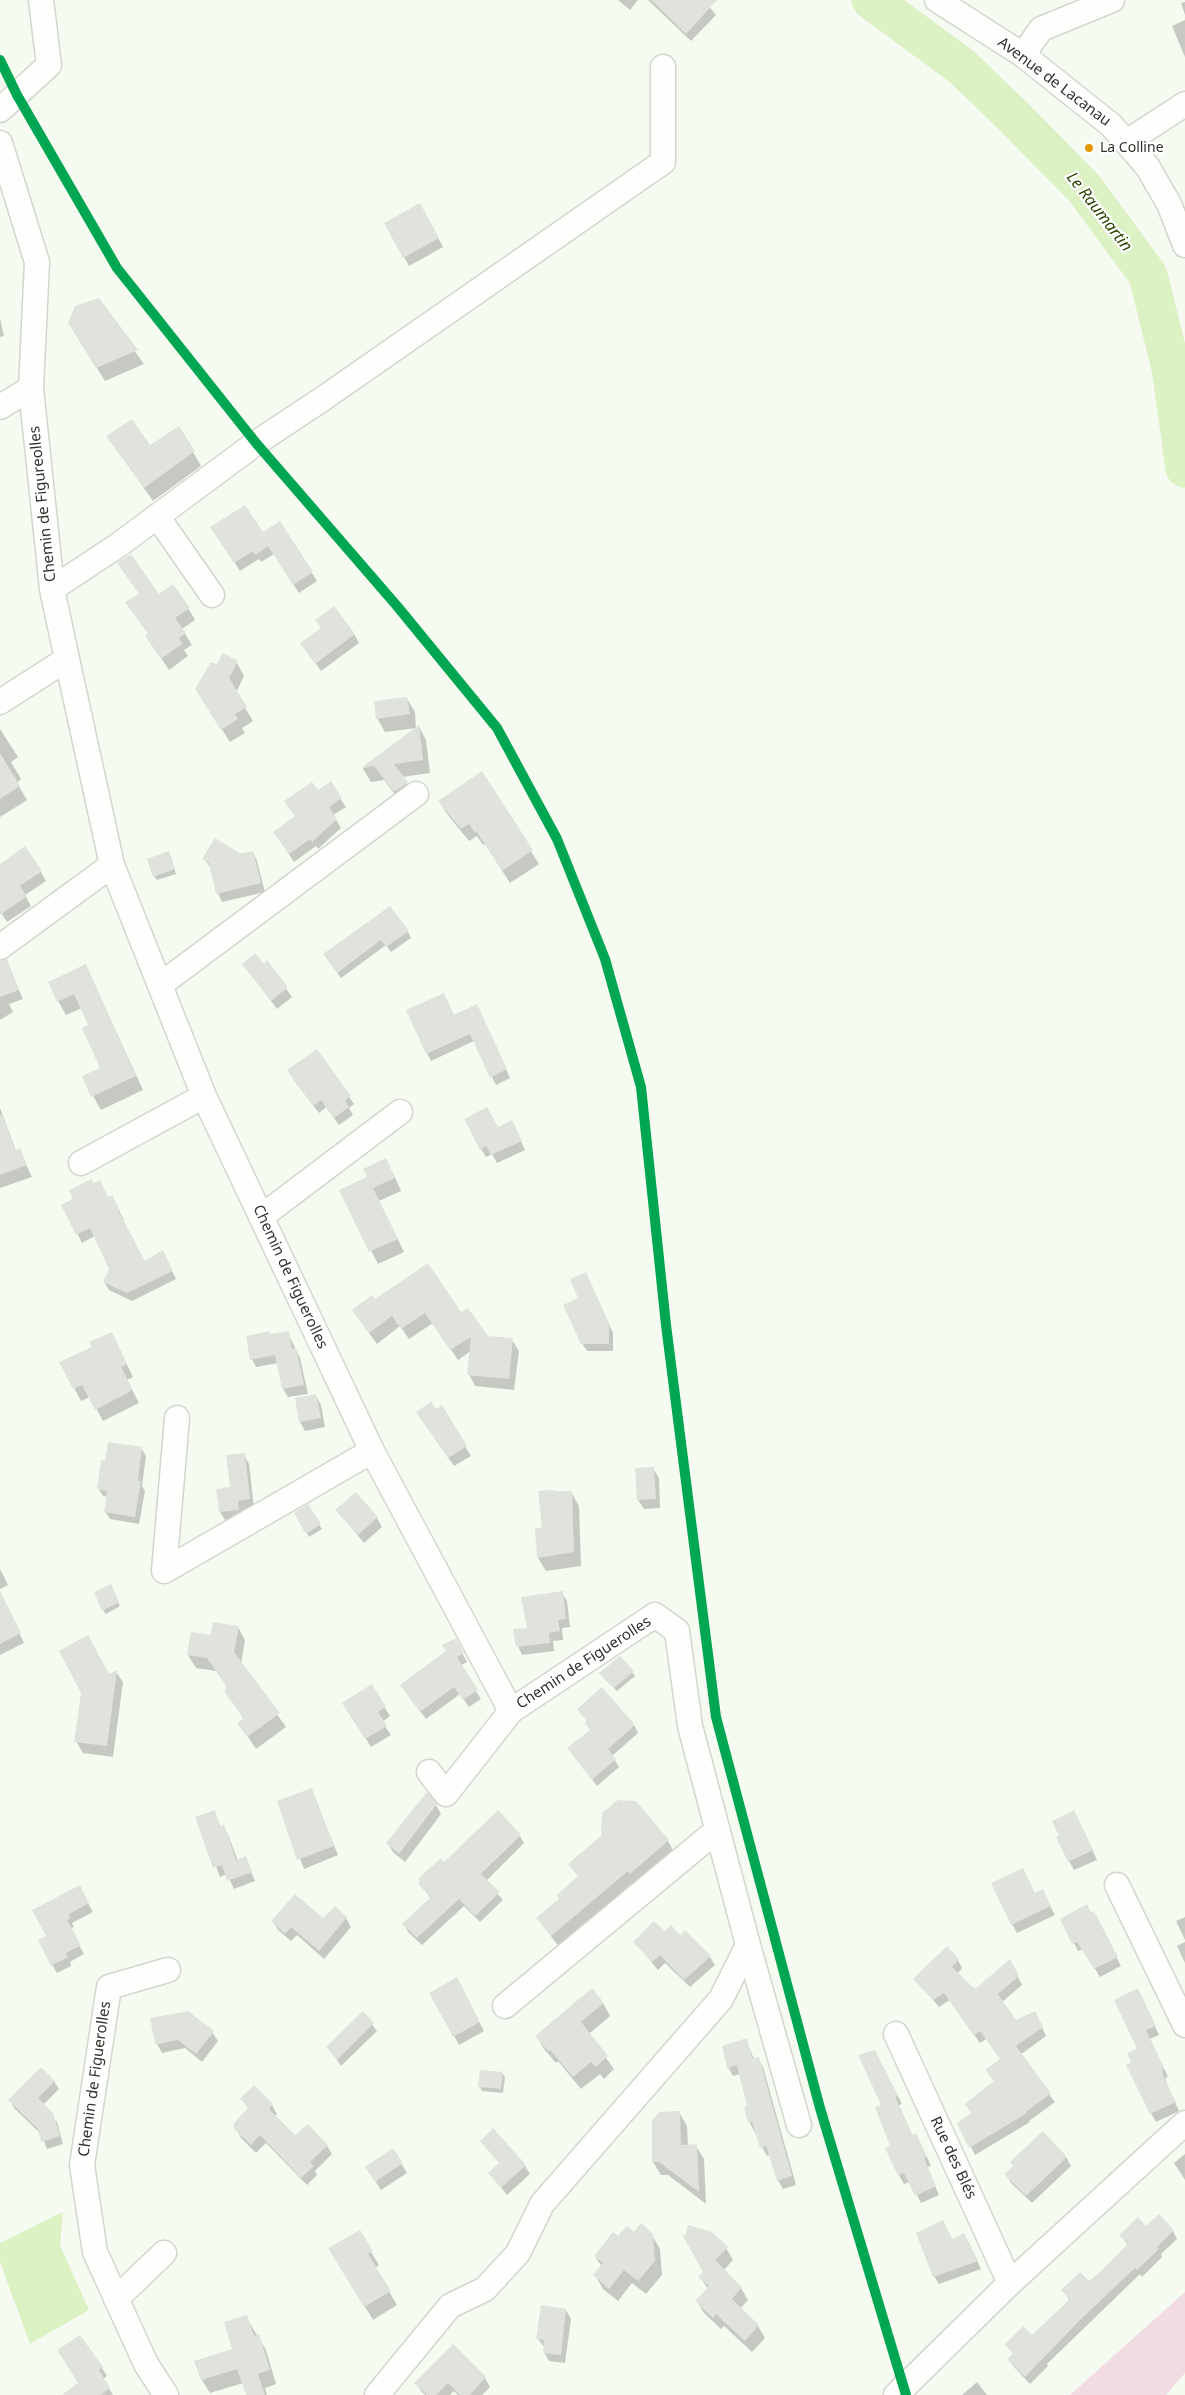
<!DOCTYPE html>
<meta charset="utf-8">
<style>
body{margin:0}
canvas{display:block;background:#f6fbf1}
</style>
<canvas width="1185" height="2395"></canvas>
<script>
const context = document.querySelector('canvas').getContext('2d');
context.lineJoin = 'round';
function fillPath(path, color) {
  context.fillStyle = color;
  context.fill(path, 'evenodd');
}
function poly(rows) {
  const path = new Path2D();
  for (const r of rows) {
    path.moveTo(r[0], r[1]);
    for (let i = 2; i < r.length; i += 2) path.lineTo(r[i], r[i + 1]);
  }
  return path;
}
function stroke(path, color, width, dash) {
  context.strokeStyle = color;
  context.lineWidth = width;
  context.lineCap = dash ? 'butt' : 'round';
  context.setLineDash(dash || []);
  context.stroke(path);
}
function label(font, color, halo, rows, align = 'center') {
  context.font = font + ' "Noto Sans",sans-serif';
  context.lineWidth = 4.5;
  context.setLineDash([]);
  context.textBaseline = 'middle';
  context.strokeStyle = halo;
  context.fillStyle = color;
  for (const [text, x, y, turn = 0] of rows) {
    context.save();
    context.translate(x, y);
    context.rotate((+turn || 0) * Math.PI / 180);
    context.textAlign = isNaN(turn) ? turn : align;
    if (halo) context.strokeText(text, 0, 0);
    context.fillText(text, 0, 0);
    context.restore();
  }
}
fillPath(poly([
 [1185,2292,1185,2373,1166,2395,1070,2395]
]), '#f0dce2');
fillPath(poly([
 [63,2212,60,2245,89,2310,30,2344,0,2262,0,2243]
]), '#dcf1c4');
fillPath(poly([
 [618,0,638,0,630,10],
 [648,0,704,0,716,15,691,41],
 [1185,2,1185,15,1181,3],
 [1185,20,1185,57,1172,26],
 [420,205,443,247,409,266,386,224],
 [98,300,144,364,105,381,78,337],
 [0,318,4,336,0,337],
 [108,437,150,447,193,452,201,466,153,501],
 [263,534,312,573,317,581,299,593,274,554,261,562,259,559,240,571,217,536],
 [159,596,188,608,195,620,182,629,192,645,184,650,188,656,169,670,147,637],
 [322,629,354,634,359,643,321,671,302,644],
 [237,663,244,676,236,693,253,721,242,728,245,733,230,742,205,703,217,666],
 [407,699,415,712,416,728,385,732,377,718],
 [419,727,426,740,430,773,402,777,415,796,403,805,384,780,371,782,363,769],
 [0,729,18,757,11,762,21,779,17,783,27,800,0,817],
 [482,773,539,864,510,883,485,844,483,845,477,836,469,841,447,814,440,802],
 [330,784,346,807,333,815,341,828,318,849,316,846,294,862,275,833,296,817,318,792],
 [253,852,257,861,265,892,222,902,218,893,212,869,204,859],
 [171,857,176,874,157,880,154,876],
 [0,865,41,872,46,881,25,895,31,906,7,922,0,911],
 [408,932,411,938,391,952,386,945,341,978,325,955],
 [267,962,292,997,277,1009,244,965,263,966],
 [86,966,143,1090,101,1110,93,1096,102,1068,90,1025,82,1008,66,1015,58,1001],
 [12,974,23,999,9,1004,13,1012,0,1020,0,980],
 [481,1014,510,1078,496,1085,474,1041,431,1061,427,1053],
 [293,1079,349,1097,354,1104,349,1108,353,1115,339,1125,326,1107,319,1113],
 [0,1108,16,1151,19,1150,32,1177,0,1188],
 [498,1129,516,1130,525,1150,497,1163,492,1154,486,1157,481,1149],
 [393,1173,401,1191,379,1201,404,1252,378,1264,341,1191],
 [93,1185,116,1205,124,1220,122,1221,145,1263,167,1260,176,1279,132,1301,109,1290,104,1282,111,1269,95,1236,82,1243,63,1206,75,1199],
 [590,1282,613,1333,613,1351,587,1351,582,1343],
 [375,1301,460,1314,487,1338,512,1340,519,1351,514,1390,475,1386,469,1374,471,1351,458,1360,433,1323,409,1339,400,1326,377,1344,353,1311],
 [288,1333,300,1358,308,1394,288,1397,283,1389,278,1363,256,1367,252,1359,271,1336],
 [118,1346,133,1377,127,1380,139,1403,103,1421,90,1397,81,1401,74,1388],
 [316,1396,321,1405,325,1427,305,1431,300,1422,296,1399],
 [441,1408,471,1456,454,1466,423,1421],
 [141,1448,146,1456,142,1486,145,1491,139,1524,110,1519,105,1511,108,1497,103,1496,98,1488,106,1462],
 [244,1455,249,1464,254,1508,242,1510,243,1518,225,1520,220,1512],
 [653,1469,659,1478,660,1508,644,1509,638,1500],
 [571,1492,579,1506,581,1566,546,1571,538,1558],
 [308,1506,322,1529,309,1537,296,1513],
 [337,1510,377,1518,382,1527,364,1543],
 [0,1569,8,1585,0,1589],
 [113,1590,120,1606,106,1614,103,1610],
 [0,1593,24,1643,0,1655],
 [562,1593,567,1601,570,1627,562,1628,563,1640,553,1641,554,1651,522,1655,518,1646,528,1629],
 [238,1627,245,1640,241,1664,286,1727,256,1749,239,1723,244,1719,226,1692,227,1686,216,1671,196,1668,188,1655,212,1637],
 [455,1640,467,1662,460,1666,481,1699,469,1707,460,1694,426,1719,407,1694,447,1651],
 [116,1672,123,1682,113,1757,83,1753,76,1741,109,1676],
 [632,1672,635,1676,617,1691,603,1677],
 [371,1686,390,1716,382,1722,391,1735,371,1747,344,1703],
 [634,1725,638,1733,612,1756,619,1767,597,1786,569,1749],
 [311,1789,338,1855,304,1869,279,1802],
 [635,1803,668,1841,674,1852,637,1883,635,1881,558,1946,538,1918,561,1899,579,1878,570,1864,602,1836],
 [436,1805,441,1814,405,1862,393,1852,388,1844],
 [214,1812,221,1827,223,1826,228,1835,238,1861,245,1858,255,1881,234,1889,227,1874,220,1877,197,1818],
 [1079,1821,1097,1860,1074,1870,1069,1861],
 [520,1836,524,1843,486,1881,503,1900,480,1922,464,1906,422,1945,408,1932,404,1924,431,1899,421,1884,444,1864],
 [79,1887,93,1912,72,1923,74,1927,70,1929,84,1954,70,1962,71,1966,57,1973,52,1965,48,1937],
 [1035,1894,1047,1900,1055,1915,1017,1933,1012,1924],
 [335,1908,346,1918,351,1927,324,1959,297,1935,291,1941,278,1930,273,1921,323,1921],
 [1185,1917,1185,1940,1176,1921],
 [1098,1921,1121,1966,1100,1977,1083,1949,1078,1951,1074,1943],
 [685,1932,710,1957,715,1965,690,1987,665,1963,658,1970,635,1942,665,1933,680,1937],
 [1185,1942,1185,1963,1177,1946],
 [958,1960,962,1968,957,1974,975,1991,1014,1969,1022,1985,1002,2002,1015,2021,1039,2021,1046,2036,1020,2055,1055,2102,1029,2121,1030,2122,975,2155,971,2147,973,2114,995,2082,1001,2060,986,2039,980,2043,950,2000,939,2007,915,1979],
 [461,1988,484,2031,459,2045,431,1993],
 [1142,1998,1159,2035,1150,2039,1168,2077,1165,2078,1169,2089,1179,2111,1156,2122,1151,2113,1139,2049],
 [603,2003,610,2016,589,2034,614,2069,604,2079,600,2074,581,2089,558,2061,556,2063,544,2049,537,2037],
 [363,2013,377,2031,341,2066,328,2047],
 [212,2032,218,2041,202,2062,185,2048,162,2053,157,2044],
 [746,2040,754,2059,758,2058,763,2067,796,2185,783,2189,778,2180,771,2155,767,2156,750,2123,746,2108,749,2107,741,2074,733,2076,728,2067],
 [880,2061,902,2104,899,2105,913,2137,921,2144,931,2166,927,2167,939,2195,921,2203,910,2182,904,2184,899,2175,883,2105],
 [502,2073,505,2077,503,2093,482,2091,480,2087],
 [54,2081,59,2089,43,2105,57,2122,63,2144,47,2149,41,2134,14,2108,10,2100],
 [254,2087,272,2105,277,2114,275,2116,295,2137,327,2146,332,2154,315,2171,317,2175,307,2185,266,2143,256,2153,241,2138,236,2129,249,2109,242,2099],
 [679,2112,687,2126,688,2146,696,2146,704,2159,706,2204,668,2175,661,2175,653,2162],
 [493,2130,525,2166,530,2174,507,2195,490,2174,500,2164,482,2141],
 [393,2150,407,2173,381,2190,372,2176],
 [1185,2154,1185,2180,1174,2163],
 [1066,2157,1071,2166,1032,2203,1011,2183,1006,2174],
 [1146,2228,1173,2231,1177,2239,1161,2254,1162,2257,1142,2277,1140,2274,1047,2364,1048,2366,1030,2384,1014,2367,1009,2360,1014,2355,1006,2345,1032,2337,1070,2301,1063,2290,1089,2283,1128,2246,1121,2235],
 [359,2232,379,2265,375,2268,397,2305,373,2320,330,2249],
 [634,2234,652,2235,660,2249,662,2275,646,2294,632,2283,618,2301,603,2289,595,2275,602,2267,595,2256,618,2238],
 [685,2236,726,2248,733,2260,723,2271,741,2288,748,2300,740,2309,758,2326,765,2338,752,2352,724,2326,721,2329,704,2313,697,2301,708,2289,700,2277,705,2272],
 [952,2241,969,2243,981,2269,939,2284,934,2276],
 [566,2310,571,2319,565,2363,549,2361,544,2352,545,2348,538,2339],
 [246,2317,266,2350,276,2384,265,2388,267,2395,247,2395,243,2383,210,2393,202,2380,234,2350],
 [80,2337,102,2368,107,2376,103,2379,113,2395,82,2395,80,2384],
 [453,2346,485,2378,490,2387,482,2395,458,2395,454,2391,450,2395,425,2395,421,2391,416,2383],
 [977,2382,987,2395,962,2395]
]), '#0003');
stroke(poly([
 [871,0,961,66,1012,115,1084,188,1148,275,1171,368,1185,468]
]), '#dcf1c4', 39);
fillPath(poly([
 [651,0,717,0,686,34],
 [420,203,439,238,403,258,384,223],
 [99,298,138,350,96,368,68,323,75,306],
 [132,419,150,445,179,426,195,451,144,488,106,436],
 [245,505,263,532,280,521,313,572,293,585,268,546,255,555,253,551,234,563,210,527],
 [131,554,159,594,173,584,190,608,175,618,186,633,179,638,182,644,161,659,145,636,148,634,125,602,139,594,117,563],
 [334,606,355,634,315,664,300,643,321,628,315,620],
 [223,653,238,661,229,678,247,707,235,714,238,719,221,730,195,689,211,662,217,664],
 [407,697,410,714,376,719,374,701],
 [419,725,423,760,394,764,408,782,394,792,374,766,361,768],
 [0,753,20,786,0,799],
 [482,771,533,850,502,871,477,832,475,833,469,824,461,829,438,801],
 [331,781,342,798,329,807,337,819,312,842,310,839,289,854,273,832,295,816,284,801,312,782,318,790],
 [215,838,241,854,253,851,261,883,216,894,209,863,202,859],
 [25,846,42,871,20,886,27,896,0,915,0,864],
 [169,851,175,869,153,877,147,859],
 [390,906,409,931,386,947,381,940,337,973,323,954],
 [255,953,264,964,267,960,288,987,271,1001,242,964],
 [7,959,19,990,0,997,0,961],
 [86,964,136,1076,91,1097,82,1076,100,1068,82,1028,88,1025,74,994,57,1002,48,982],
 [444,993,454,1015,477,1004,507,1069,490,1078,470,1034,426,1054,406,1010],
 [317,1049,351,1096,345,1100,349,1107,334,1118,321,1100,313,1106,287,1070],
 [487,1107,498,1127,512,1120,522,1141,491,1155,486,1146,480,1150,464,1119],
 [0,1115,2,1115,15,1150,20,1148,27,1165,0,1175],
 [386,1158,395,1178,373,1188,398,1239,369,1252,339,1190,367,1177,363,1169],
 [92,1179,93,1183,100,1180,108,1197,112,1195,120,1211,119,1212,145,1261,163,1250,173,1271,127,1293,103,1282,109,1269,90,1228,76,1235,61,1205,73,1199,69,1190],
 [428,1263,461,1312,468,1308,488,1336,513,1338,509,1379,467,1375,471,1337,450,1350,425,1313,401,1329,392,1316,369,1333,352,1310,372,1295,375,1299],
 [586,1272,609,1324,609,1344,581,1344,563,1305,578,1298,570,1279],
 [270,1331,270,1334,289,1331,292,1349,296,1348,304,1385,282,1389,275,1355,250,1360,246,1336],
 [112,1332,127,1364,121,1367,133,1390,95,1410,82,1385,73,1389,59,1362,92,1347,89,1342],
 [316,1394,321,1418,299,1422,295,1398],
 [431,1402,436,1409,442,1405,467,1446,448,1458,416,1412],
 [108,1442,142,1447,138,1481,141,1481,135,1517,104,1512,107,1491,97,1489,101,1460,105,1461],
 [245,1453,250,1499,238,1501,239,1510,219,1512,216,1489,230,1487,226,1455],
 [654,1467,656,1499,637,1500,635,1468],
 [554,1490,555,1491,572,1491,574,1552,537,1558,535,1528,542,1528,538,1491],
 [356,1492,378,1517,358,1535,335,1510],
 [308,1504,321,1524,306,1534,294,1513],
 [111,1584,119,1602,102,1611,94,1592],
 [0,1591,21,1633,0,1644],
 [563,1591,566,1619,558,1620,560,1631,549,1633,550,1643,516,1647,513,1629,527,1628,521,1597],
 [213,1622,239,1626,234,1652,280,1713,247,1737,237,1723,244,1718,225,1693,226,1684,216,1671,207,1658,187,1655,191,1632,211,1635],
 [88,1635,109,1674,117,1670,107,1746,74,1742,81,1693,59,1651],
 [456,1638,464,1653,457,1657,478,1690,463,1700,454,1687,420,1712,400,1685,446,1651,442,1645],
 [620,1656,634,1671,614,1688,599,1673],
 [372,1684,386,1707,378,1712,387,1726,365,1739,342,1703],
 [602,1687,635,1725,608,1749,616,1759,592,1780,567,1748,590,1730,585,1723,587,1721,577,1709],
 [312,1788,334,1846,297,1860,277,1801],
 [427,1792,437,1804,399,1854,386,1843],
 [618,1800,636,1801,669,1840,630,1874,628,1871,551,1936,536,1918,559,1899,557,1895,578,1876,568,1864,601,1836,602,1813],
 [215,1810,220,1826,224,1824,236,1860,246,1856,252,1872,227,1881,222,1865,213,1868,195,1817],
 [498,1810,521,1835,481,1874,500,1892,475,1916,459,1899,417,1938,402,1924,431,1897,419,1885,419,1878,441,1858,444,1862],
 [1074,1810,1093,1850,1068,1862,1056,1837,1059,1836,1052,1821],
 [1023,1868,1035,1893,1043,1889,1051,1906,1011,1925,991,1883],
 [80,1885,89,1903,69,1914,70,1919,67,1920,81,1945,66,1953,68,1957,51,1966,38,1940,46,1936,32,1910],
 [295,1894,323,1918,335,1906,347,1917,319,1951,291,1927,285,1934,271,1921],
 [1087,1904,1091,1912,1094,1911,1118,1957,1094,1969,1077,1942,1072,1944,1060,1919],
 [654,1921,665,1931,671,1925,680,1935,685,1930,711,1956,684,1980,660,1955,652,1962,633,1942],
 [947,1946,959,1959,952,1967,975,1989,1010,1959,1019,1976,998,1994,1016,2020,1035,2011,1043,2027,1016,2046,1051,2093,1026,2112,1027,2113,969,2148,957,2123,971,2113,965,2104,994,2081,985,2070,1000,2059,980,2031,974,2036,944,1993,933,2000,913,1979],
 [457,1977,480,2022,453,2037,429,1993],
 [592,1988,604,2003,581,2022,608,2056,596,2067,591,2062,573,2077,550,2050,548,2051,535,2036],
 [1138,1988,1156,2026,1146,2030,1164,2068,1162,2069,1164,2078,1176,2102,1150,2114,1126,2065,1131,2062,1127,2053,1137,2049,1114,2000],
 [188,2011,214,2031,196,2054,178,2040,155,2044,150,2018],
 [363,2011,374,2023,337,2060,326,2047],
 [747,2038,752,2058,759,2057,792,2176,777,2181,766,2146,760,2148,752,2122,748,2123,744,2107,747,2106,737,2065,727,2068,722,2046],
 [875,2050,898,2096,895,2097,912,2135,916,2133,927,2157,924,2158,936,2186,915,2196,904,2173,898,2176,885,2148,890,2146,875,2107,881,2105,858,2055],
 [41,2067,55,2081,38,2098,53,2113,60,2136,41,2142,38,2129,8,2100],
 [480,2070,503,2072,501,2089,478,2087],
 [254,2085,273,2104,269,2109,295,2135,308,2124,328,2145,310,2162,314,2166,301,2178,260,2135,251,2145,234,2129,234,2123,249,2107,240,2099],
 [680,2111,681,2145,697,2144,699,2192,659,2162,652,2162,652,2120,659,2112],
 [493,2128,526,2165,501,2188,488,2173,499,2163,480,2141],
 [1043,2131,1067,2157,1026,2196,1004,2174,1013,2166,1010,2162],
 [393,2148,403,2163,375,2182,365,2167],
 [1159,2214,1174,2230,1157,2247,1159,2249,1137,2270,1135,2268,1079,2321,1025,2377,1007,2359,1013,2354,1005,2344,1023,2326,1032,2335,1070,2299,1061,2290,1080,2272,1089,2281,1102,2270,1128,2244,1119,2235,1138,2217,1146,2226],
 [943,2220,952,2239,964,2233,978,2261,933,2277,916,2233],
 [641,2223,653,2234,655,2261,638,2281,624,2270,609,2289,593,2275,603,2263,594,2256,613,2232,618,2236,627,2226,634,2232],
 [688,2225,712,2232,728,2247,715,2260,742,2287,732,2299,759,2325,745,2341,716,2314,713,2318,695,2301,709,2286,698,2277,703,2272,683,2236,686,2234],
 [360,2230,373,2251,368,2254,391,2291,364,2307,328,2248],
 [541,2305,566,2309,561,2355,543,2353,544,2340,536,2339],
 [247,2315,254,2336,259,2334,270,2370,258,2374,265,2395,246,2395,237,2369,201,2380,194,2361,232,2349,224,2322],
 [80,2335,103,2367,99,2370,110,2388,101,2395,62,2395,78,2383,57,2350],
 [453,2344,486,2377,470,2395,460,2395,448,2383,436,2395,427,2395,414,2383]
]), '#dfe3dc');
const street = poly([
 [937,0,1023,55,1111,125,1147,166,1169,204,1185,245],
 [1023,55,1041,29,1112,0],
 [0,110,49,65,41,0],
 [1128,141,1185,104],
 [0,143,37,262,31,388,52,589,67,659,112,865,204,1096,372,1451,511,1711,655,1615,677,1631,690,1726,748,1945,721,1999,542,2204,518,2253,485,2289,450,2306,377,2395],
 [0,407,31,388],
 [157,516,212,595],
 [52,589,120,544,256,443,321,400,663,162,663,67],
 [0,702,67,659],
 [0,947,112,865],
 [160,985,416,794],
 [81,1163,204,1096],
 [261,1217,400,1112],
 [177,1418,164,1571,372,1451],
 [429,1772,446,1794,511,1711],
 [1117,1885,1185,2025],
 [748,1945,799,2125],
 [505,2006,716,1831],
 [896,2034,1010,2283],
 [116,2299,164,2253],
 [166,2395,146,2364,95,2252,82,2165,109,1987,168,1970],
 [896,2395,1010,2283,1185,2123]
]);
stroke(street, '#d2d6cf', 27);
stroke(street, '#fefefd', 24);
stroke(poly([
 [0,60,17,95,117,268,256,443,397,606,497,728,557,839,605,959,641,1087,666,1325,716,1717,820,2108,906,2395]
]), '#00a651', 10);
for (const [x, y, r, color] of [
 [1089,148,5,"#e39a04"]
]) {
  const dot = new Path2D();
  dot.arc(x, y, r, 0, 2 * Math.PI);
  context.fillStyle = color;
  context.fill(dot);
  stroke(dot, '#fff', 2);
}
label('14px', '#30332c', '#fff', [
 ["La Colline",1100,148]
], 'left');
label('15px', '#30332c', '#fff', [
 ["Avenue de Lacanau",1054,82,37],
 ["Chemin de Figureolles",43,504,-96],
 ["Chemin de Figuerolles",290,1277,65],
 ["Chemin de Figuerolles",584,1663,-33],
 ["Chemin de Figuerolles",95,2079,-82],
 ["Rue des Blés",953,2158,65]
]);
label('italic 16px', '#2d4301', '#fff', [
 ["Le Raumartin",1099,212,52]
]);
</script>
